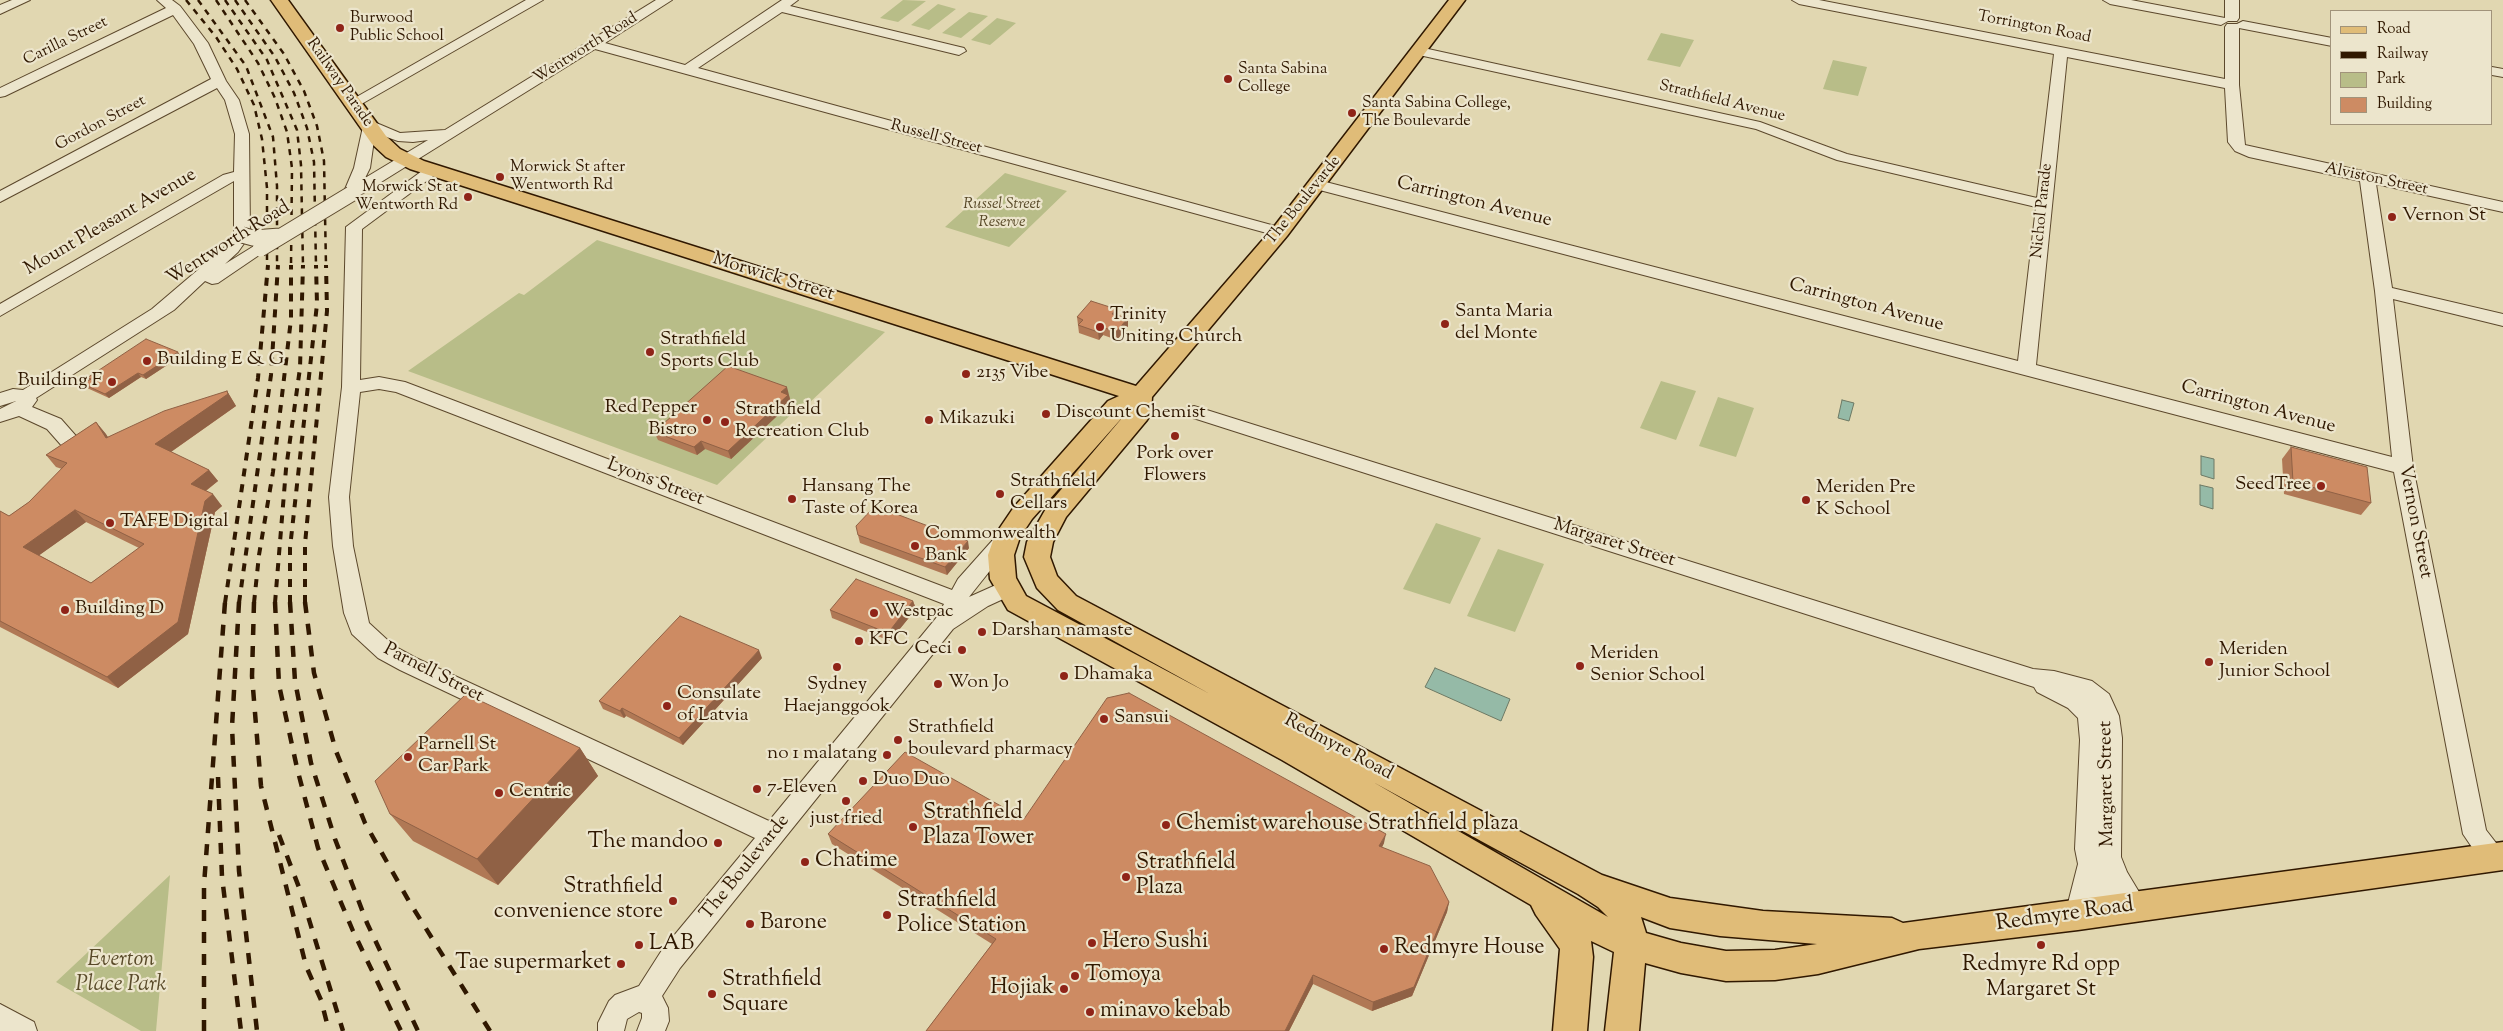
<!DOCTYPE html>
<style>
body{margin:0}
#map{position:relative;width:2503px;height:1031px;overflow:hidden;background:#e1d7b1;font-family:"Sorts Mill Goudy",serif}
canvas{display:block}
.legend{position:absolute;left:2330px;top:10px;width:162px;height:115px;box-sizing:border-box;background:#ece5cc;border:1px solid #a1937a;margin:0;padding:6px 9px;list-style:none;font-size:15px;color:#301800}
.legend li{display:flex;align-items:center;gap:10px;height:25px}
.legend b{width:25px;border:1px solid #a1937a}
</style>
<div id="map">
<canvas width="2503" height="1031"></canvas>
<ul class="legend">
<li><b style="height:6px;background:#e0bc78"></b>Road</li>
<li><b style="height:6px;background:#301800"></b>Railway</li>
<li><b style="height:14px;background:#b8bd88"></b>Park</li>
<li><b style="height:14px;background:#cd8b63"></b>Building</li>
</ul>
</div>
<script>
const context = document.querySelector('canvas').getContext('2d');
context.lineJoin = 'round';
function fillPath(path, color) {
  context.fillStyle = color;
  context.fill(path, 'evenodd');
}
function poly(rows) {
  const path = new Path2D();
  for (const r of rows) {
    path.moveTo(r[0], r[1]);
    for (let i = 2; i < r.length; i += 2) path.lineTo(r[i], r[i + 1]);
  }
  return path;
}
function stroke(path, color, width, dash) {
  context.strokeStyle = color;
  context.lineWidth = width;
  context.lineCap = dash ? 'butt' : 'round';
  context.setLineDash(dash || []);
  context.stroke(path);
}
function label(font, color, halo, rows, align = 'center') {
  context.font = font + ' "Sorts Mill Goudy",serif';
  context.lineWidth = 4.5;
  context.setLineDash([]);
  context.textBaseline = 'middle';
  context.strokeStyle = halo;
  context.fillStyle = color;
  for (const [text, x, y, turn = 0] of rows) {
    context.save();
    context.translate(x, y);
    context.rotate((+turn || 0) * Math.PI / 180);
    context.textAlign = isNaN(turn) ? turn : align;
    if (halo) context.strokeText(text, 0, 0);
    context.fillText(text, 0, 0);
    context.restore();
  }
}
fillPath(poly([
 [903,0,926,1,898,22,880,18],
 [938,4,956,9,929,30,911,25],
 [969,12,988,16,961,38,942,33],
 [997,18,1016,23,990,45,971,40],
 [1661,33,1694,40,1680,67,1647,60],
 [1833,60,1867,67,1858,96,1823,89],
 [1005,173,1067,191,1009,247,945,227],
 [597,240,885,332,808,404,803,403,717,485,408,371,519,293,524,295],
 [1661,381,1696,391,1676,440,1640,428],
 [1718,397,1754,408,1736,457,1699,446],
 [1436,523,1481,538,1450,604,1403,589],
 [1498,549,1544,564,1515,632,1467,616],
 [170,875,156,1031,141,1031,56,982]
]), '#b8bd88');
const water = poly([
 [1842,400,1854,403,1849,421,1838,418,1842,400],
 [2201,456,2214,459,2214,479,2201,475,2201,456],
 [2200,485,2213,488,2213,509,2200,505,2200,485],
 [1435,668,1510,699,1501,721,1425,687,1435,668]
]);
fillPath(water, '#95baa7');
stroke(water, '#6d7964', 1);
const minor = poly([
 [12,0,30,0,0,14,0,5,12,0],
 [157,0,172,0,180,6,208,43,226,81,239,100,249,134,250,235,238,252,225,264,254,246,266,246,268,249,218,283,212,284,205,281,174,310,36,398,37,400,32,407,61,419,76,436,79,441,76,446,69,448,62,446,47,429,19,416,0,422,0,409,16,401,0,406,0,393,13,389,23,390,152,309,226,246,234,235,234,181,0,316,0,304,223,175,234,172,235,134,225,100,217,88,0,202,0,191,211,79,194,44,173,15,5,96,0,97,0,88,166,8,157,0],
 [526,0,543,0,358,106,353,107,346,103,526,0],
 [656,0,672,0,605,43,685,65,782,0,798,0,790,6,964,48,966,51,959,55,782,12,698,68,1286,229,1288,232,1286,235,1274,235,595,49,357,197,351,199,343,194,354,168,364,122,374,122,400,133,445,130,656,0],
 [375,133,398,141,413,142,428,140,365,178,370,168,375,133],
 [1792,0,1819,0,2225,79,2225,27,2227,24,2237,24,2243,21,2332,38,2332,46,2239,28,2239,85,2245,145,2503,202,2503,212,2376,184,2392,288,2503,314,2503,326,2393,299,2413,467,2486,830,2503,852,2502,865,2493,868,2484,865,2463,834,2394,472,1312,188,1310,185,1318,180,2018,361,2036,207,1837,160,1756,129,1419,55,1412,51,1419,47,1760,122,1847,154,2037,198,2054,54,1799,4,1792,0],
 [2067,57,2225,88,2228,142,2235,151,2249,157,2360,181,2375,291,2392,457,2036,365,2067,57],
 [2103,0,2131,0,2225,18,2225,0,2239,0,2239,18,2237,21,2228,21,2221,25,2110,4,2103,0],
 [2492,67,2503,69,2503,77,2492,75,2492,67],
 [431,166,436,168,439,171,436,174,362,229,360,380,379,377,405,382,952,590,958,579,999,533,1006,530,1013,533,1016,538,969,597,1007,580,1014,582,1017,588,1014,594,988,606,953,629,680,968,662,996,668,1008,669,1021,665,1031,637,1031,642,1018,642,1013,639,1012,627,1019,624,1031,598,1031,598,1023,609,1001,615,995,639,986,662,950,755,838,400,670,378,658,352,634,344,613,333,546,329,497,342,387,346,227,426,168,431,166],
 [379,389,396,392,944,604,937,617,769,821,416,658,394,646,369,623,353,546,349,497,360,392,379,389],
 [1194,406,2033,669,2054,671,2092,681,2109,694,2119,716,2122,738,2121,857,2127,872,2148,907,2144,915,2135,919,2125,914,2123,918,2114,922,2105,918,2095,898,2087,923,2078,927,2069,923,2065,915,2078,864,2075,849,2080,740,2078,718,2068,708,2037,692,2034,687,1187,416,1185,412,1187,408,1194,406],
 [0,1004,34,1022,37,1031,0,1031,0,1004]
]);
const major = poly([
 [271,0,288,0,386,136,400,149,424,161,1136,386,1273,228,1449,0,1465,0,1287,236,1152,397,1151,414,1147,420,1066,517,1053,542,1050,557,1057,576,1076,596,1602,875,1670,898,1763,911,1892,918,1903,923,2503,842,2503,870,2078,930,1919,949,1818,974,1775,980,1726,981,1681,973,1645,963,1639,1031,1605,1031,1614,952,1591,941,1593,957,1587,1031,1553,1031,1560,949,1536,915,1531,905,1282,760,1008,610,990,579,988,555,995,535,1014,507,1108,401,1119,396,410,169,386,157,372,144,271,0],
 [1128,411,1048,505,1027,542,1024,557,1037,588,1058,610,1210,694,1026,596,1016,578,1014,555,1020,537,1032,519,1128,411],
 [1373,782,1578,894,1598,907,1608,917,1373,782],
 [1641,917,1670,928,1720,936,1817,944,1775,950,1726,951,1681,943,1646,933,1641,917]
]);
stroke(minor, '#5c482c', 2);
stroke(major, '#301800', 3);
fillPath(minor, '#ece5cc');
fillPath(major, '#e0bc78');
stroke(poly([
 [186,0,216,37,237,69,254,105,262,139,267,188,267,266],
 [198,0,246,66,273,137,277,186,277,266],
 [216,0,258,63,275,98,287,132,292,168,291,266],
 [225,0,267,60,297,130,301,165,303,266],
 [235,0,275,57,294,93,307,128,314,162,316,266],
 [245,0,284,54,304,91,317,126,324,161,326,266]
]), '#301800', 2.5, [6, 6]);
stroke(poly([
 [225,603,258,378,268,265],
 [239,603,271,375,278,265],
 [254,603,259,555,273,472,291,319,291,265],
 [275,603,286,469,300,368,303,265],
 [290,603,290,548,317,304,316,265],
 [305,603,305,544,327,311,326,265]
]), '#301800', 4, [8, 8]);
stroke(poly([
 [239,602,232,727,239,871,257,1031],
 [254,602,252,676,261,786,306,966,321,1000,329,1031],
 [275,602,279,685,297,768,318,848,353,931,401,1031],
 [290,602,295,681,311,763,335,839,367,923,418,1031],
 [305,602,314,673,336,751,365,823,410,903,490,1031],
 [218,777,222,877,241,1031],
 [279,835,300,890,343,1031],
 [204,1031,204,885,225,602]
]), '#301800', 4.5, [11, 11]);
const minorBridge = poly([
 [242,235,253,238,280,236],
 [260,249,351,194]
]);
stroke(minorBridge, '#5c482c', 17, []);
stroke(minorBridge, '#ece5cc', 15);
fillPath(poly([
 [1116,309,1117,315,1128,326,1117,340,1103,335,1099,340,1079,333,1077,317],
 [181,356,146,379,141,377,109,398,87,388,83,384,89,380,87,378],
 [227,391,236,406,171,452,209,470,218,481,206,491,222,506,215,512,188,634,118,688,0,627,0,511,9,516,29,502,62,469,56,467,46,455,96,422,108,437],
 [86,522,139,548,91,583,39,555],
 [789,395,789,396,791,403,731,459,705,449,697,455,658,440,654,432],
 [2291,447,2371,503,2361,515,2284,494,2282,459],
 [858,535,969,548,947,575,860,543],
 [913,601,916,609,890,641,832,618,830,610],
 [762,658,683,745,626,716,624,718,603,709,599,701],
 [580,748,598,776,498,885,413,841,390,814],
 [1024,819,1384,843,1382,847,1449,902,1447,912,1412,996,1372,1011,1313,984,1289,1031,926,1031,992,944,832,844,828,834]
]), '#b07855');
fillPath(poly([
 [1116,309,1117,317,1112,314],
 [1128,318,1128,326,1117,340,1116,332],
 [1102,327,1103,335,1099,340,1098,332],
 [178,352,181,356,146,379,143,375],
 [138,373,141,377,109,398,105,394],
 [787,387,791,403,731,459,728,451,781,392],
 [227,391,236,406,165,456,155,444],
 [96,422,106,434,115,450,106,438],
 [701,441,705,449,697,455,694,447],
 [209,470,218,481,200,495,191,484],
 [213,494,222,506,215,512,188,634,118,688,107,677,205,501],
 [75,510,86,522,34,559,23,547],
 [968,541,969,548,947,575,945,567],
 [913,601,916,609,890,641,888,633],
 [759,650,762,658,683,745,679,738],
 [622,708,626,716,624,718,620,711],
 [580,748,598,776,498,885,477,859],
 [1386,834,1384,843,1378,855,1379,846],
 [1449,902,1447,912,1412,996,1372,1011,1373,1002],
 [1313,975,1313,984,1289,1031,1285,1031]
]), '#906145');
const building = poly([
 [1091,301,1116,309,1112,314,1128,318,1116,332,1102,327,1098,332,1078,325,1083,320,1077,317,1091,301],
 [146,339,178,352,143,375,138,373,105,394,83,384,91,379,87,378,146,339],
 [728,366,787,387,781,392,788,395,728,451,701,441,694,447,654,432,728,366],
 [227,391,228,394,155,444,209,470,191,484,213,494,205,501,178,622,107,677,0,621,0,511,9,516,29,502,67,463,46,455,96,422,106,438,164,411,227,391],
 [75,510,144,544,91,583,23,547,75,510],
 [2291,447,2367,467,2371,503,2293,482,2291,447],
 [875,506,968,541,945,567,858,535,856,526,875,506],
 [856,579,913,601,888,633,830,610,856,579],
 [680,616,759,650,679,738,622,708,620,711,599,701,680,616],
 [1129,693,1386,834,1379,846,1430,866,1449,902,1414,987,1373,1002,1313,975,1285,1031,926,1031,996,939,828,834,905,752,1024,819,1107,698,1129,693],
 [466,694,580,748,477,859,390,814,375,781,466,694]
]);
fillPath(building, '#cd8b63');
stroke(building, '#906145', 1);
for (const [x, y, r, color] of [
 [340,28,5,"#8f2418"],
 [1228,79,5,"#8f2418"],
 [1352,113,5,"#8f2418"],
 [500,177,5,"#8f2418"],
 [468,197,5,"#8f2418"],
 [2392,217,5,"#8f2418"],
 [1445,324,5,"#8f2418"],
 [1100,327,5,"#8f2418"],
 [650,352,5,"#8f2418"],
 [147,361,5,"#8f2418"],
 [966,374,5,"#8f2418"],
 [112,382,5,"#8f2418"],
 [1046,414,5,"#8f2418"],
 [707,420,5,"#8f2418"],
 [929,420,5,"#8f2418"],
 [725,422,5,"#8f2418"],
 [1175,436,5,"#8f2418"],
 [2321,486,5,"#8f2418"],
 [1000,494,5,"#8f2418"],
 [792,499,5,"#8f2418"],
 [1806,500,5,"#8f2418"],
 [110,523,5,"#8f2418"],
 [915,546,5,"#8f2418"],
 [65,610,5,"#8f2418"],
 [874,613,5,"#8f2418"],
 [982,632,5,"#8f2418"],
 [859,641,5,"#8f2418"],
 [962,650,5,"#8f2418"],
 [2209,662,5,"#8f2418"],
 [1580,666,5,"#8f2418"],
 [837,667,5,"#8f2418"],
 [1064,676,5,"#8f2418"],
 [938,684,5,"#8f2418"],
 [667,706,5,"#8f2418"],
 [1104,719,5,"#8f2418"],
 [898,740,5,"#8f2418"],
 [887,755,5,"#8f2418"],
 [408,757,5,"#8f2418"],
 [863,781,5,"#8f2418"],
 [757,789,5,"#8f2418"],
 [499,793,5,"#8f2418"],
 [846,801,5,"#8f2418"],
 [1166,825,5,"#8f2418"],
 [913,827,5,"#8f2418"],
 [718,843,5,"#8f2418"],
 [805,862,5,"#8f2418"],
 [1126,877,5,"#8f2418"],
 [673,901,5,"#8f2418"],
 [887,915,5,"#8f2418"],
 [750,924,5,"#8f2418"],
 [1092,943,5,"#8f2418"],
 [639,945,5,"#8f2418"],
 [2041,945,5,"#8f2418"],
 [1384,949,5,"#8f2418"],
 [621,964,5,"#8f2418"],
 [1075,976,5,"#8f2418"],
 [1064,989,5,"#8f2418"],
 [712,994,5,"#8f2418"],
 [1090,1012,5,"#8f2418"]
]) {
  const dot = new Path2D();
  dot.arc(x, y, r, 0, 2 * Math.PI);
  context.fillStyle = color;
  context.fill(dot);
  stroke(dot, '#ece5cc', 2);
}
label('16px', '#301800', '#ece5cc', [
 ["Burwood",350,19],
 ["Public School",350,37],
 ["Santa Sabina",1238,70],
 ["College",1238,88],
 ["Santa Sabina College,",1362,104],
 ["The Boulevarde",1362,122],
 ["Morwick St after",510,168],
 ["Wentworth Rd",510,186],
 ["Morwick St at",458,188,"right"],
 ["Wentworth Rd",458,206,"right"]
], 'left');
label('16px', '#301800', '#ece5cc', [
 ["Torrington Road",2034,28,11],
 ["Carilla Street",66,42,-26],
 ["Wentworth Road",586,49,-32],
 ["Railway Parade",339,83,55],
 ["Strathfield Avenue",1722,102,14],
 ["Gordon Street",101,124,-28],
 ["Russell Street",936,138,15],
 ["Alviston Street",2376,180,12],
 ["The Boulevarde",1304,201,-51],
 ["Nichol Parade",2043,211,-84]
]);
label('italic 16px', '#594a29', '#ece5cc', [
 ["Russel Street",1002,205],
 ["Reserve",1002,223]
]);
label('19px', '#301800', '#ece5cc', [
 ["Carrington Avenue",1474,203,14],
 ["Mount Pleasant Avenue",111,223,-30],
 ["Wentworth Road",229,244,-32],
 ["Morwick Street",773,278,17],
 ["Carrington Avenue",1866,306,15],
 ["Carrington Avenue",2258,408,15],
 ["Lyons Street",655,483,21],
 ["Vernon Street",2414,522,79],
 ["Margaret Street",1614,544,17],
 ["Parnell Street",433,674,27],
 ["Redmyre Road",1338,748,28],
 ["Margaret Street",2108,784,-91],
 ["The Boulevarde",746,868,-51]
]);
label('19px', '#301800', '#ece5cc', [
 ["Vernon St",2402,217],
 ["Santa Maria",1455,313],
 ["del Monte",1455,335],
 ["Trinity",1110,316],
 ["Uniting Church",1110,338],
 ["Strathfield",660,341],
 ["Sports Club",660,363],
 ["Building E & G",157,361],
 ["2135 Vibe",976,374],
 ["Building F",102,382,"right"],
 ["Red Pepper",697,409,"right"],
 ["Bistro",697,431,"right"],
 ["Strathfield",735,411],
 ["Recreation Club",735,433],
 ["Discount Chemist",1056,414],
 ["Mikazuki",939,420],
 ["Pork over",1175,455,"center"],
 ["Flowers",1175,477,"center"],
 ["Strathfield",1010,483],
 ["Cellars",1010,505],
 ["SeedTree",2311,486,"right"],
 ["Hansang The",802,488],
 ["Taste of Korea",802,510],
 ["Meriden Pre",1816,489],
 ["K School",1816,511],
 ["TAFE Digital",120,523],
 ["Commonwealth",925,535],
 ["Bank",925,557],
 ["Building D",75,610],
 ["Westpac",884,613],
 ["Darshan namaste",992,632],
 ["KFC",869,641],
 ["Ceci",952,650,"right"],
 ["Meriden",2219,651],
 ["Junior School",2219,673],
 ["Meriden",1590,655],
 ["Senior School",1590,677],
 ["Dhamaka",1074,676],
 ["Won Jo",948,684],
 ["Sydney",837,686,"center"],
 ["Haejanggook",837,708,"center"],
 ["Consulate",677,695],
 ["of Latvia",677,717],
 ["Sansui",1114,719],
 ["Strathfield",908,729],
 ["boulevard pharmacy",908,751],
 ["Parnell St",418,746],
 ["Car Park",418,768],
 ["no 1 malatang",877,755,"right"],
 ["Duo Duo",873,781],
 ["7-Eleven",767,789],
 ["Centric",509,793],
 ["just fried",846,820,"center"]
], 'left');
label('22px', '#301800', '#ece5cc', [
 ["Strathfield",923,814],
 ["Plaza Tower",923,839],
 ["Chemist warehouse Strathfield plaza",1176,825],
 ["The mandoo",708,843,"right"],
 ["Chatime",815,862],
 ["Strathfield",1136,864],
 ["Plaza",1136,889],
 ["Strathfield",663,888,"right"],
 ["convenience store",663,913,"right"],
 ["Strathfield",897,902],
 ["Police Station",897,927],
 ["Barone",760,924],
 ["Hero Sushi",1102,943],
 ["LAB",649,945],
 ["Redmyre House",1394,949],
 ["Tae supermarket",611,964,"right"],
 ["Redmyre Rd opp",2041,966,"center"],
 ["Margaret St",2041,991,"center"],
 ["Tomoya",1085,976],
 ["Strathfield",722,981],
 ["Square",722,1006],
 ["Hojiak",1054,989,"right"],
 ["minavo kebab",1100,1012]
], 'left');
label('22px', '#301800', '#ece5cc', [
 ["Redmyre Road",2065,916,-8]
]);
label('italic 22px', '#594a29', '#ece5cc', [
 ["Everton",121,961],
 ["Place Park",121,986]
]);
</script>
